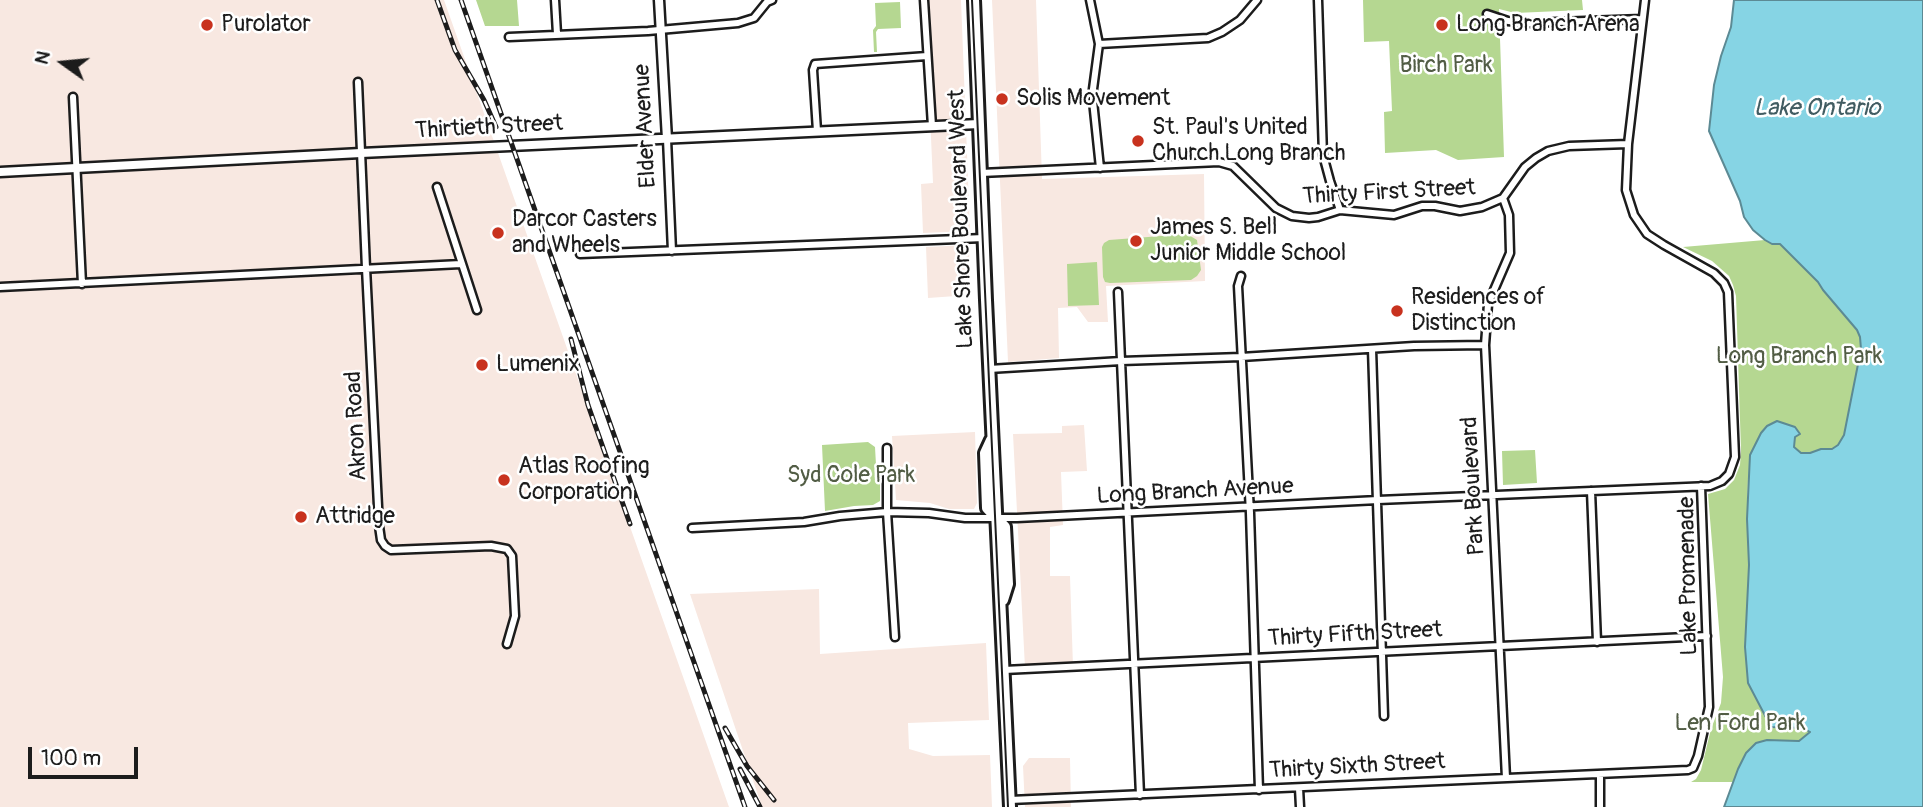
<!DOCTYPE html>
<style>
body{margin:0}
#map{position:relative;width:1923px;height:807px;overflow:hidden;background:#fff;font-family:Pangolin,sans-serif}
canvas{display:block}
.north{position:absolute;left:28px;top:28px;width:70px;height:70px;-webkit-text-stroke:5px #fff;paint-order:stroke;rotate:285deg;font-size:19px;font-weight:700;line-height:28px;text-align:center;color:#1c1c1c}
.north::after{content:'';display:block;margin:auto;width:24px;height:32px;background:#1c1c1c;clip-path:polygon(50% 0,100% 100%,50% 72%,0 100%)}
.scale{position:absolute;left:28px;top:747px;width:110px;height:32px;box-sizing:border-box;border:4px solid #1c1c1c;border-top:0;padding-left:9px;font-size:21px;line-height:24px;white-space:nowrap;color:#1c1c1c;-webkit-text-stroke:5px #fff;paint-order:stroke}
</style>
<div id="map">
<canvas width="1923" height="807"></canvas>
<div class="north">N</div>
<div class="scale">100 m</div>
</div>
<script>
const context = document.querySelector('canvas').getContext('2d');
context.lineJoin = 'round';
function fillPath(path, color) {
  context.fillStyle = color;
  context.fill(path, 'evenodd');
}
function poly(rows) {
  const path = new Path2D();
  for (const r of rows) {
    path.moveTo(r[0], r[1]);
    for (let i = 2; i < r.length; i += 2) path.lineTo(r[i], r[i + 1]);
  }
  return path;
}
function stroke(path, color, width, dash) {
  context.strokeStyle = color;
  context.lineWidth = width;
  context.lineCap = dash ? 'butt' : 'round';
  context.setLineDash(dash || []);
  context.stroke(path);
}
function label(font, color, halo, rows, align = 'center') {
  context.font = font + ' Pangolin,sans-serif';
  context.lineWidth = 5;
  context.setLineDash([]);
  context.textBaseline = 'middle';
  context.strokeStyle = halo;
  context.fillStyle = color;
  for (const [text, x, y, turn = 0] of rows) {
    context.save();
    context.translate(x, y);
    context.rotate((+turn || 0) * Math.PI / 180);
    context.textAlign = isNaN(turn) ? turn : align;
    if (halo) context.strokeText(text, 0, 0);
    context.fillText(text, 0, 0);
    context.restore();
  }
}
fillPath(poly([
 [0,0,444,0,729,807,0,807],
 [921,0,961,0,970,231,923,233,921,184,933,183,928,69],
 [992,0,1036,0,1042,179,1204,174,1205,281,1106,286,1108,322,1088,322,1077,307,1058,308,1059,358,1008,362],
 [969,245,970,295,928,298,926,247],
 [1084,425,1087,471,1061,472,1063,525,1050,527,1050,576,1070,576,1073,667,1025,668,1013,434,1062,433,1062,426],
 [975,432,977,503,974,509,949,509,930,503,896,500,892,436],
 [819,589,820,654,986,643,989,720,908,723,909,749,933,756,990,755,992,807,762,807,690,594],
 [1029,758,1070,758,1071,807,1025,807,1023,766]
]), '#f8e8e1');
fillPath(poly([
 [476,0,517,0,519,26,485,26],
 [1363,0,1582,0,1583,10,1515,13,1499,9,1504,157,1458,160,1436,150,1385,153,1384,112,1392,111,1389,41,1364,42],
 [900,2,901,28,878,29,876,32,877,52,874,52,873,30,876,26,875,3],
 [1187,234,1197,240,1201,270,1197,276,1191,280,1110,283,1105,282,1103,277,1102,247,1104,243,1109,240],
 [1765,240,1772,244,1780,244,1818,282,1823,290,1857,330,1860,337,1861,359,1844,435,1838,445,1832,449,1821,449,1810,453,1801,454,1794,447,1795,437,1800,434,1795,427,1748,478,1747,519,1749,565,1745,647,1748,683,1771,727,1803,728,1810,732,1799,741,1767,740,1738,769,1733,782,1691,782,1696,779,1701,770,1711,729,1721,703,1723,677,1708,494,1725,489,1734,480,1740,465,1741,451,1736,296,1733,285,1729,276,1712,261,1683,247],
 [1097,262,1099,305,1068,306,1067,264],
 [868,442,875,447,876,465,880,465,880,501,873,505,854,506,825,511,822,445],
 [1535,450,1537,483,1503,485,1502,451]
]), '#b5d791');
const water = poly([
 [1734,0,1923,0,1923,807,1724,807,1738,769,1746,753,1756,743,1767,740,1799,741,1810,732,1803,728,1771,727,1748,683,1745,647,1749,565,1747,519,1750,455,1761,433,1767,426,1777,421,1795,427,1800,434,1795,437,1794,447,1801,453,1810,453,1821,449,1832,449,1838,445,1844,435,1861,349,1860,337,1857,330,1823,290,1818,282,1780,244,1772,244,1765,240,1753,230,1744,217,1740,201,1709,131,1714,85,1721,56,1731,27,1734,0]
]);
fillPath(water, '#86d4e4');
stroke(water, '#5c8a94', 2);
const minor = poly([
 [555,0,557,34],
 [924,0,932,126],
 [1090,0,1099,44,1093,89,1093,101,1100,168],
 [1318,0,1323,155,1330,181,1340,210],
 [1487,14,1508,21,1529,23,1642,19],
 [509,37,648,31,738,23,754,18,767,2,772,0],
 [1099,44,1208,38,1222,32,1240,20,1257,0],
 [358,82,366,268,379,526,381,540,385,546,391,550,491,546,507,549,512,556,515,616,507,644],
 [73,97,82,284],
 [817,131,813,70,815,64,927,56],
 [667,139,672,251],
 [981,173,1219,162,1233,166,1276,208,1292,216,1309,218,1318,217,1340,210,1394,215,1422,206,1435,206,1460,211,1482,207,1503,198,1525,167,1536,158,1548,151,1569,146,1628,144],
 [437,187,477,310],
 [1503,198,1509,215,1510,253,1488,304,1485,345,1506,778],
 [580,254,984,238],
 [1241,276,1238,286,1250,513,1259,790],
 [0,287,461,264],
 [1118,292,1140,795],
 [1372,349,1384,716],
 [989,369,1121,361,1241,357,1414,346,1485,345],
 [887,448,887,512,895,637],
 [1591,491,1597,642],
 [692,528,804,522,840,516,887,512,929,513,965,518,1017,518,1378,500,1710,486,1722,481,1729,474,1735,457,1728,292,1724,283,1714,273,1664,245,1647,234,1634,215,1626,190,1628,144,1645,0],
 [1004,670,1707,636],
 [1600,774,1600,807],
 [1299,788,1300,807],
 [1010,800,1688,770,1693,768,1698,756,1709,707,1701,486]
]);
const tertiary = poly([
 [659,0,667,139],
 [0,172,361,153,979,124]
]);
const primary = poly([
 [974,0,986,300,1010,807],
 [991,440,985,453,987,508,1005,527,1008,584,1003,600]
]);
stroke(minor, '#1c1c1c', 11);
stroke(tertiary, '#1c1c1c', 13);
stroke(primary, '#1c1c1c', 16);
stroke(minor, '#fff', 6);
stroke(tertiary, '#fff', 8);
stroke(primary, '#fff', 10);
stroke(poly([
 [972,0,1008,807]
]), '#1c1c1c', 2);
const rail = poly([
 [437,0,455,50,484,100,496,127],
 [461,0,745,807],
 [571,339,588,405,630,524],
 [725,728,747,766,774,800],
 [740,769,760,807]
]);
stroke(rail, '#1c1c1c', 5);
stroke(rail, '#fff', 2.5, [8]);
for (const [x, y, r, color] of [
 [207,25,7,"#c8321e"],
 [1442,25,7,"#c8321e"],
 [1002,99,7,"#c8321e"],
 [1138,141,7,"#c8321e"],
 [498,233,7,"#c8321e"],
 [1136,241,7,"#c8321e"],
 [1397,311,7,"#c8321e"],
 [482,365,7,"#c8321e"],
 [504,480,7,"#c8321e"],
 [301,517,7,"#c8321e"]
]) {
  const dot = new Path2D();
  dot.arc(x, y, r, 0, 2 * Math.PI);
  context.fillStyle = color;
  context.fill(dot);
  stroke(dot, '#fff', 2.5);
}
label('23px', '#1c1c1c', '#fff', [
 ["Purolator",221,25],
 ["Long Branch Arena",1456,25],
 ["Solis Movement",1016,99],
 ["St. Paul's United",1152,128],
 ["Church Long Branch",1152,154],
 ["Darcor Casters",512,220],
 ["and Wheels",512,246],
 ["James S. Bell",1150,228],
 ["Junior Middle School",1150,254],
 ["Residences of",1411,298],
 ["Distinction",1411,324],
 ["Lumenix",496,365],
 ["Atlas Roofing",518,467],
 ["Corporation",518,493],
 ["Attridge",315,517]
], 'left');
label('23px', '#525d45', '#fff', [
 ["Birch Park",1446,66],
 ["Long Branch Park",1799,357],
 ["Syd Cole Park",851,476],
 ["Len Ford Park",1740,724]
]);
label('23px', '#1c1c1c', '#fff', [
 ["Elder Avenue",646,126,-93],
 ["Thirtieth Street",489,128,-3],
 ["Thirty First Street",1389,193,-3],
 ["Lake Shore Boulevard West",962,219,-92],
 ["Akron Road",357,426,-93],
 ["Park Boulevard",1474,486,-93],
 ["Long Branch Avenue",1195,492,-3],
 ["Lake Promenade",1689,576,-91],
 ["Thirty Fifth Street",1355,635,-3],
 ["Thirty Sixth Street",1357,767,-3]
]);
label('italic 24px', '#415c62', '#fff', [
 ["Lake Ontario",1817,109]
]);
</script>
